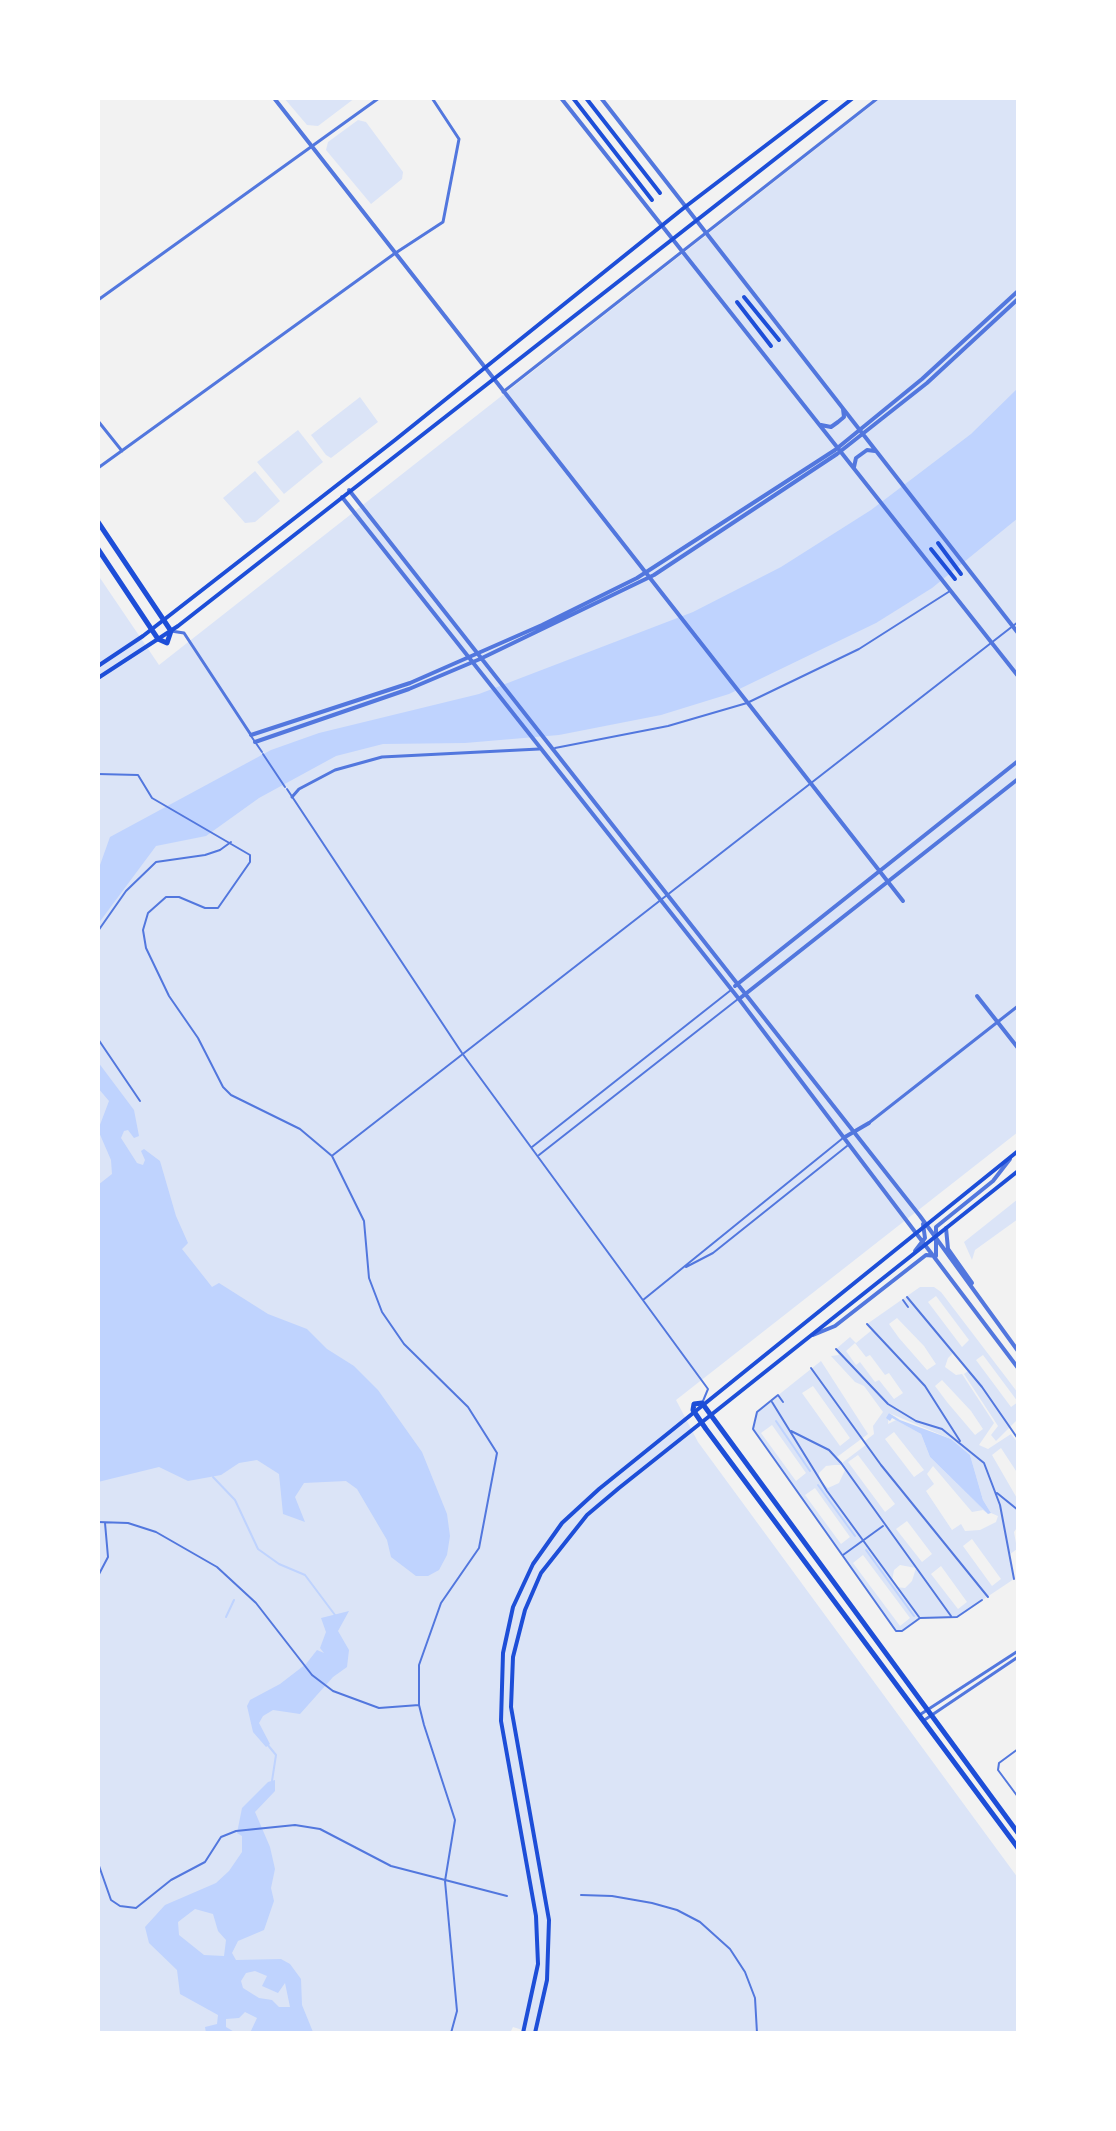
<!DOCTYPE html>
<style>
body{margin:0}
#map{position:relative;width:1116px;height:2131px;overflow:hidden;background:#f2f2f2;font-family:Poppins,sans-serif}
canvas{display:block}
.frame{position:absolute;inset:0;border:100px solid #fff;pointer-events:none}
</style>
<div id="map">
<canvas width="1116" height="2131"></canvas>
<div class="frame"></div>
</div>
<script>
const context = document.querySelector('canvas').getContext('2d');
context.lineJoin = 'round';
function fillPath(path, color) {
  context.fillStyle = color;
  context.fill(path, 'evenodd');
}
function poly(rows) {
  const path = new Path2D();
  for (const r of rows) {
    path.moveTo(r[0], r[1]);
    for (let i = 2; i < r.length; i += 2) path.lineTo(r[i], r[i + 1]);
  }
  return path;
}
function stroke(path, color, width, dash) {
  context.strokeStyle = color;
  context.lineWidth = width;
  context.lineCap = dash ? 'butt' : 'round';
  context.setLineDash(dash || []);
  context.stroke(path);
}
fillPath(poly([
 [284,98,355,98,318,126,307,125],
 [881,98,1018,98,1018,1132,676,1400,698,1442,1018,1878,1018,2033,532,2033,513,2027,510,2033,98,2033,98,575,159,665],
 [358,120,366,122,403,172,402,179,371,204,326,150,328,142],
 [360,397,378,422,331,458,326,455,311,435],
 [298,430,323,462,284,494,257,462],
 [255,471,280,501,255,522,245,523,223,498],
 [1018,1199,1018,1219,975,1250,972,1260,964,1242],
 [920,1287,934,1287,941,1292,1018,1393,1018,1419,996,1441,991,1435,998,1426,964,1374,968,1371,953,1353,948,1358,945,1367,956,1375,962,1374,994,1423,979,1445,988,1449,1011,1434,1018,1443,1018,1474,1001,1448,992,1455,1018,1500,1018,1526,1014,1532,1017,1549,1009,1555,1014,1579,957,1617,920,1618,902,1631,896,1631,753,1429,757,1412,821,1361,868,1434,837,1457,842,1463,867,1444,865,1441,874,1434,873,1426,883,1412,864,1386,855,1382,831,1356,839,1355,836,1349,850,1337,856,1343,872,1330,867,1324],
 [936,1296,969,1340,962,1347,928,1302],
 [897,1318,924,1346,936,1364,927,1370,899,1338,889,1324],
 [855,1343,866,1357,870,1355,885,1375,889,1373,903,1393,894,1399,879,1380,875,1382,860,1362,856,1365,846,1351],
 [983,1355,1018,1402,1011,1407,976,1360],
 [942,1380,971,1411,983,1429,975,1435,947,1402,935,1386],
 [813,1386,850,1438,840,1446,802,1393],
 [889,1413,951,1439,970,1455,983,1500,991,1513,998,1516,996,1522,980,1530,965,1531,961,1524,952,1530,926,1491,934,1484,927,1474,933,1466,972,1512,983,1510,988,1514,930,1457,921,1434,896,1420,888,1424],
 [772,1425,806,1473,796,1481,761,1433],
 [894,1432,924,1470,914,1477,885,1439],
 [858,1455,895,1504,885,1512,848,1462],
 [834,1465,842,1465,845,1470,839,1483,828,1488,819,1479,819,1473,826,1466],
 [815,1488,850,1537,841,1544,805,1495],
 [907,1521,932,1554,922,1562,896,1529],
 [972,1539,1001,1579,992,1586,963,1546],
 [863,1555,910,1618,900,1626,853,1563],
 [900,1565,916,1568,912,1581,905,1588,896,1587,892,1581,894,1570],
 [941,1566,967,1602,958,1609,931,1574]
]), '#dbe4f7');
fillPath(poly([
 [1018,388,1018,518,932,588,876,623,729,694,661,715,559,735,465,743,383,744,336,756,259,798,206,836,156,846,98,924,100,865,110,837,271,750,319,733,479,694,693,612,781,567,871,510,971,434],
 [98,1062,134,1110,139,1136,134,1138,128,1130,124,1131,121,1138,137,1163,143,1165,145,1160,141,1151,144,1149,160,1161,176,1216,188,1243,182,1249,212,1287,219,1283,268,1314,307,1329,327,1349,354,1366,378,1390,422,1452,447,1514,450,1536,447,1555,439,1570,428,1576,416,1576,391,1557,387,1540,357,1489,346,1481,304,1483,295,1497,305,1522,283,1514,279,1474,257,1460,239,1463,221,1475,188,1481,159,1467,98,1482,98,1185,112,1174,111,1160,98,1130,109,1101,98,1088],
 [889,1413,900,1420,951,1439,970,1455,983,1500,991,1513,988,1514,930,1457,921,1434,892,1418,890,1421,886,1418],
 [349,1611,338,1631,349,1650,347,1667,333,1677,300,1714,273,1710,263,1716,259,1723,270,1744,266,1747,253,1732,247,1706,250,1700,280,1684,306,1664,317,1650,324,1653,320,1648,326,1632,321,1618],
 [275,1780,275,1791,255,1812,270,1847,275,1869,271,1888,274,1901,264,1930,238,1941,232,1953,236,1960,281,1959,290,1964,301,1979,302,2005,313,2032,250,2033,257,2018,245,2012,239,2018,226,2019,226,2027,236,2033,206,2033,205,2027,217,2024,218,2015,180,1994,177,1970,149,1943,145,1927,165,1905,216,1883,229,1871,242,1852,242,1836,237,1833,242,1808,268,1782],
 [195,1909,213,1914,218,1931,226,1940,224,1956,204,1955,179,1935,178,1922],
 [255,1971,267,1976,262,1986,278,1993,285,1983,290,2007,279,2007,272,2000,259,1998,243,1988,241,1981,246,1973]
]), '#bfd3fe');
stroke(poly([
 [776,1421,810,1471],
 [213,1477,235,1500,258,1549,279,1564,305,1575,335,1615],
 [818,1485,855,1536],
 [866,1550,914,1616],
 [226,1617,234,1600],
 [267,1744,276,1755,272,1781]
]), '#bfd3fe', 2);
stroke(poly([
 [251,736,262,752],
 [263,754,285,787],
 [287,789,462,1053,708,1389,703,1401],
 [532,1147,731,990],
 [539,1155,738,999],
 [686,1267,713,1253,847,1146],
 [643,1300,843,1138]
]), '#5277de', 2);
stroke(poly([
 [555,748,668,726,747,703,859,649,950,591],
 [98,774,138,775,152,798,250,855,250,862,218,908,205,908,179,897,166,897,148,913,143,930,146,948,169,996,198,1038,223,1087,231,1095,300,1129,332,1156,364,1221,369,1278,382,1312,404,1344,468,1407,497,1453,479,1548,441,1603,419,1665,419,1705,424,1725,455,1820,445,1881,457,2011,451,2033],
 [98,931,126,891,156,862,205,855,220,850,231,842],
 [98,1039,140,1101],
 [333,1155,1018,622],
 [907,1297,982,1387,1018,1439],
 [903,1300,908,1307],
 [867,1324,925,1386,960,1441],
 [836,1349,888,1404,916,1421,942,1429,984,1463,1000,1505,1014,1579],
 [811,1368,881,1465,988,1597],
 [772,1402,827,1491,919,1617],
 [783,1402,778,1395,757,1412,753,1429,896,1631,902,1631,920,1618,957,1617,982,1600],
 [791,1431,829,1450,841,1463,951,1616],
 [997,1493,1018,1510],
 [98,1522,128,1523,156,1532,217,1567,256,1603,312,1675,333,1691,379,1708,419,1705],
 [843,1555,883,1526],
 [98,1576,108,1557,105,1523],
 [1018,1749,999,1763,998,1770,1018,1797],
 [98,1863,111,1900,120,1906,136,1908,171,1880,205,1862,221,1837,236,1831,295,1825,320,1829,391,1866,507,1896],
 [581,1895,612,1896,652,1903,677,1910,700,1922,730,1949,745,1972,755,1998,757,2033]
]), '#5277de', 2);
stroke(poly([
 [98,300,379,98],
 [503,392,878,98],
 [98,421,122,451],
 [98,468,394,254,443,222,459,139,432,98],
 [171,631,184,633,251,735],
 [292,797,299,789,335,770,382,757,539,749],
 [870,1122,1018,1006],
 [921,1714,1018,1651],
 [923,1721,1018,1657]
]), '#5277de', 3);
stroke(poly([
 [274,98,903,901],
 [561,98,1018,676],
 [601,98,1018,633],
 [821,425,831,427,838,422,844,417,843,409],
 [854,467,856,458,867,450,875,451],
 [349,490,920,1216,1018,1351],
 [342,497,739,999,1018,1368],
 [251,735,410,683,542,625,637,578,835,450,922,379,1018,291],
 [255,742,409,689,480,659,654,575,837,454,927,383,1018,299],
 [735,986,1018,761],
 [977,996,1018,1048],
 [739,999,1018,779],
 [845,1137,869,1123],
 [946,1228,948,1249,972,1283],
 [915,1251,925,1238,923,1224],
 [813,1335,835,1326,926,1255,936,1256,936,1227,993,1181,1010,1159]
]), '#5277de', 4);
stroke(poly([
 [573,98,652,200],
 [586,98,660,193],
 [744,297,779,340],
 [737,302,771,346],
 [938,543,961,574],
 [931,549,955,579],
 [98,666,143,636,395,440,685,207,828,98],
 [98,678,178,626,853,98],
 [523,2033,538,1964,536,1916,501,1721,503,1653,513,1607,533,1564,562,1523,599,1489,1018,1151],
 [535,2033,547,1980,549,1920,511,1707,513,1657,525,1610,541,1573,587,1515,619,1488,1018,1171]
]), '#1d4ed8', 4);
stroke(poly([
 [98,522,171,631,167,643,158,639,98,549],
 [1018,1833,702,1403,694,1404,693,1410,706,1429,1018,1848]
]), '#1d4ed8', 5);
</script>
